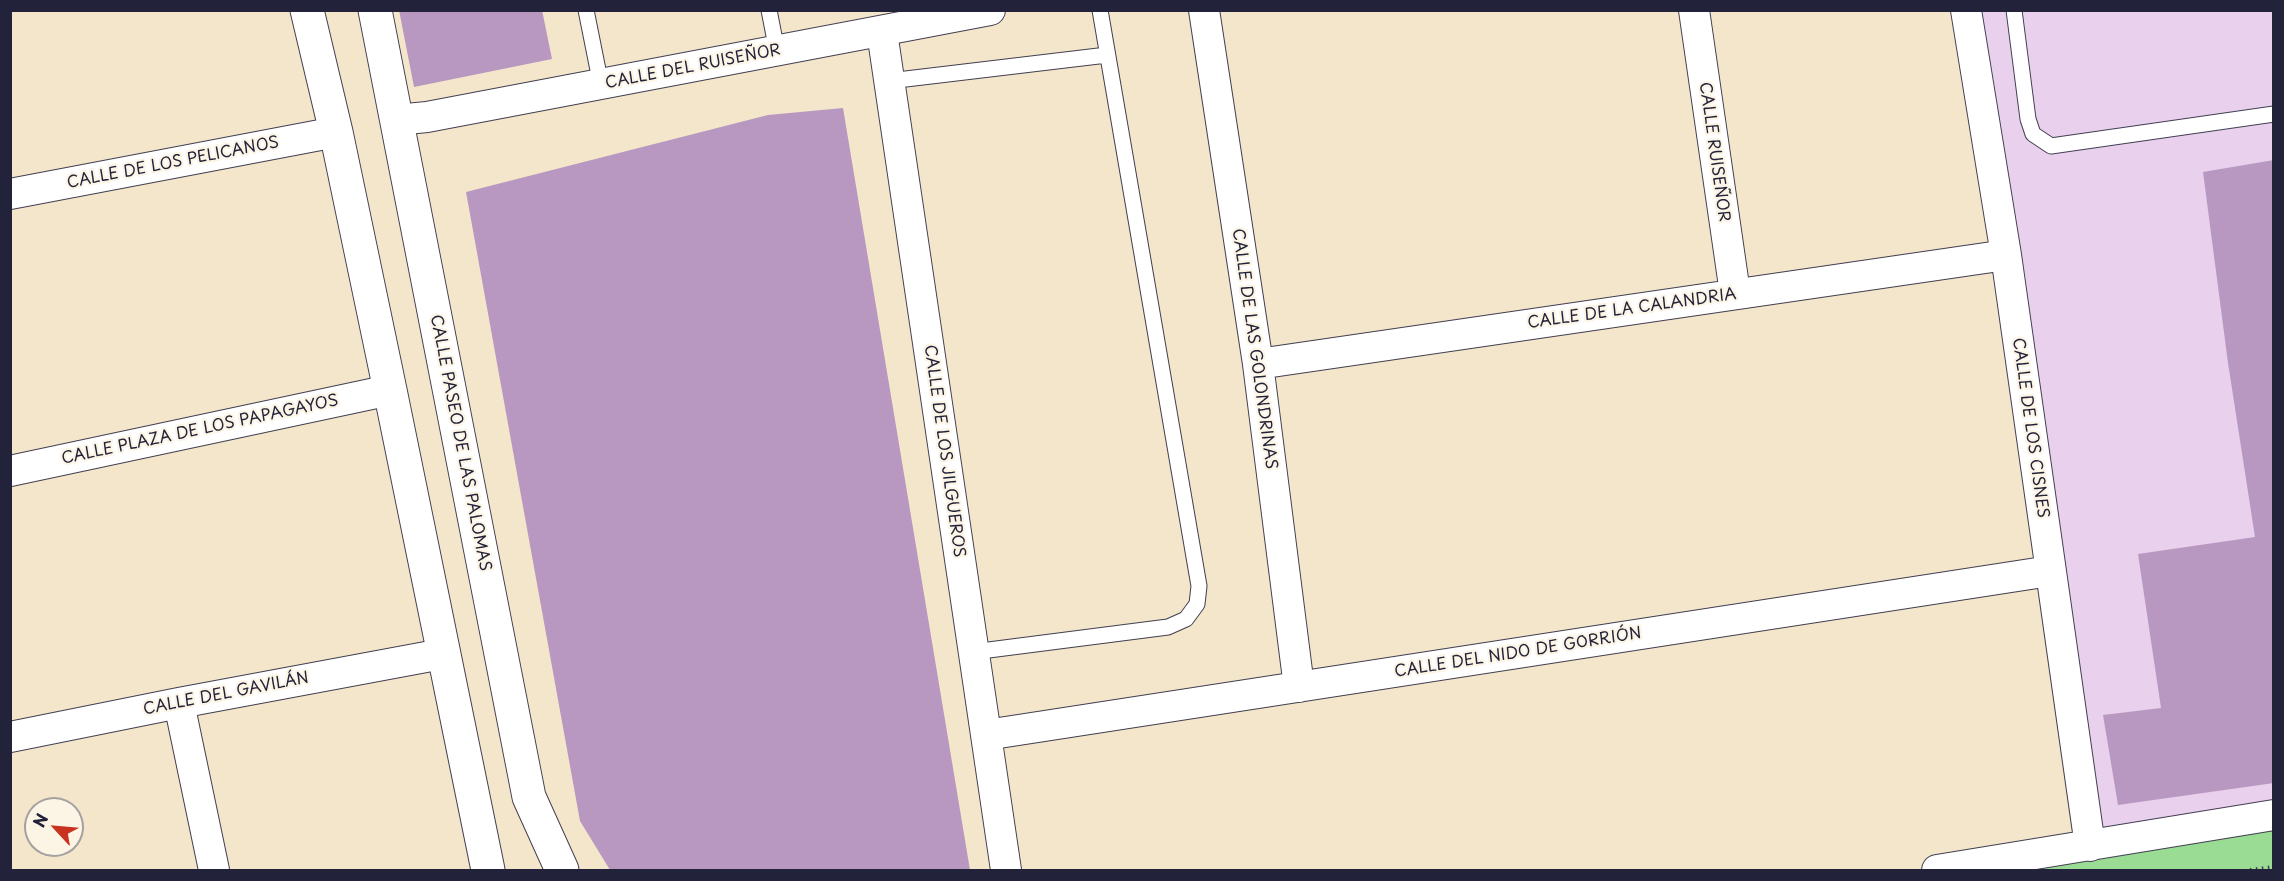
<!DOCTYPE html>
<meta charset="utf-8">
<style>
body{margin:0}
#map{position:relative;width:2284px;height:881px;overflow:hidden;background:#f4e6cb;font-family:"Playpen Sans",sans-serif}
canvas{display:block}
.frame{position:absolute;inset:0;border:12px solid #22223b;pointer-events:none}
.north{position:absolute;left:24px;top:797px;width:60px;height:60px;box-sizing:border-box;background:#fcf5e5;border:2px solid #a5a1a1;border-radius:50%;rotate:296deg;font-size:16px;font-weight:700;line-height:24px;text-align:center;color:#22223b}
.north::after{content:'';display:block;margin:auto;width:21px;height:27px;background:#c8321e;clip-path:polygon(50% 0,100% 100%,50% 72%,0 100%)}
</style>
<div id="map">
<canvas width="2284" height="881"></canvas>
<div class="frame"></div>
<div class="north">N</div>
</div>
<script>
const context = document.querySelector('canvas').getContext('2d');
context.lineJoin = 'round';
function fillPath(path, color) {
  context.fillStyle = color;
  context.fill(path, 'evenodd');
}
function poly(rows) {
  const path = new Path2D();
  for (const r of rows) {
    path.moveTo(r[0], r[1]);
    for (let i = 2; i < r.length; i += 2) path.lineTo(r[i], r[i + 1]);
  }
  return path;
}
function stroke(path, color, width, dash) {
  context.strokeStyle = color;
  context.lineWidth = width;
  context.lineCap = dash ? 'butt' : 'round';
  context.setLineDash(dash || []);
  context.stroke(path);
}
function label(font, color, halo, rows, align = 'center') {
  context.font = font + ' "Playpen Sans",sans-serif';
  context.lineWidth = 4.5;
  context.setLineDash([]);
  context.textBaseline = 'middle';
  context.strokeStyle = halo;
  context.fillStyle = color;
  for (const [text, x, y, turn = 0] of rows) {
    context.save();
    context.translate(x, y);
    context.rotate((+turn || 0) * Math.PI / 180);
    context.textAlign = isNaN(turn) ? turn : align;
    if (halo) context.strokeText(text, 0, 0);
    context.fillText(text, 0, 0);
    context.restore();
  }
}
fillPath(poly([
 [1966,11,2273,11,2273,815,2090,846]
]), '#e9d1ed');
fillPath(poly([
 [2273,815,2273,870,1937,870]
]), '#9adc94');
fillPath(poly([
 [399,10,542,10,552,59,414,87],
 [843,108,970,870,610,870,580,821,466,192,768,115],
 [2274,160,2274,783,2118,805,2103,715,2161,708,2138,554,2255,537,2228,363,2203,172]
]), '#b898c0');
const service = poly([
 [586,10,601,85],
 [769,10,777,51],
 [2014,10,2028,119,2033,134,2051,146,2274,114],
 [889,81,1107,55],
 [973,652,1168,627,1186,619,1197,604,1199,586,1100,10]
]);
const minor = poly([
 [1204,10,1258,364,1299,687],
 [1694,10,1735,293],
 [1966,10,2006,255,2090,846],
 [882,32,1006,870],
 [396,120,427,117,990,10],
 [10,194,336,132],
 [1258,364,2006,255],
 [10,471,390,390],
 [179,703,214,870],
 [986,735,2050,571],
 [10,737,179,703,442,654],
 [1937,870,2274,815]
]);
const tertiary = poly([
 [307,10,336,132,390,390,488,870],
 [375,10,529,797,562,870]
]);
stroke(service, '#423f51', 17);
stroke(minor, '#423f51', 32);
stroke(tertiary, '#423f51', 35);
stroke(poly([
 [2250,870,2274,867]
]), '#423f51', 4, [1.5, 4.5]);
stroke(service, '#fff', 15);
stroke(minor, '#fff', 30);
stroke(tertiary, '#fff', 33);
label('16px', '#22223b', '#fcf5e5', [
 ["CALLE DEL RUISEÑOR",693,67,-11],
 ["CALLE RUISEÑOR",1714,152,82],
 ["CALLE DE LOS PELICANOS",173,163,-11],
 ["CALLE DE LA CALANDRIA",1632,309,-8],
 ["CALLE DE LAS GOLONDRINAS",1254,349,82],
 ["CALLE DE LOS CISNES",2030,428,82],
 ["CALLE PLAZA DE LOS PAPAGAYOS",200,430,-12],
 ["CALLE PASEO DE LAS PALOMAS",460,443,79],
 ["CALLE DE LOS JILGUEROS",944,451,82],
 ["CALLE DEL NIDO DE GORRIÓN",1518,653,-9],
 ["CALLE DEL GAVILÁN",226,694,-11]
]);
</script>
